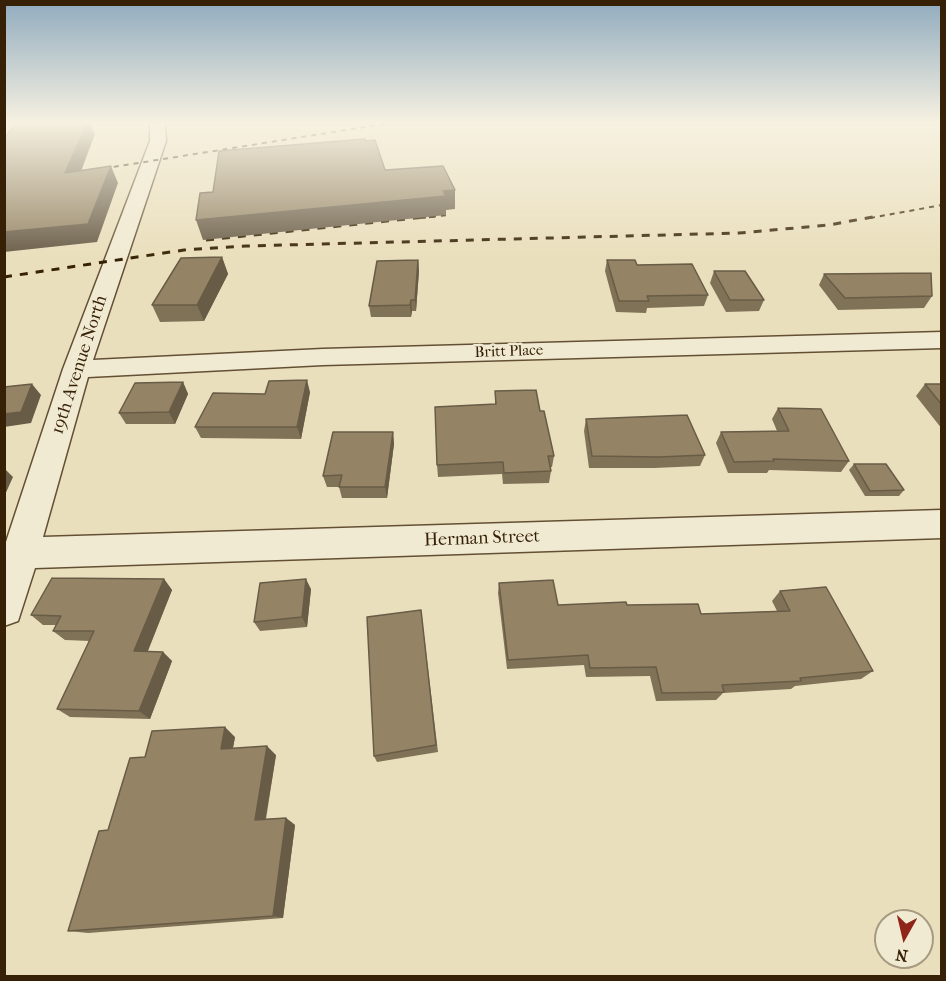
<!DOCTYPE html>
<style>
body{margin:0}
#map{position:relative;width:946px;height:981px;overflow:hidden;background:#eadfbc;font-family:"IM FELL French Canon",serif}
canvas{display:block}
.frame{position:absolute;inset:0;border:6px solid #362106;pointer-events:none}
.north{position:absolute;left:874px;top:909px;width:60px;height:60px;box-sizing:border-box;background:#f1ead3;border:2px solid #a69a81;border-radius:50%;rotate:188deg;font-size:16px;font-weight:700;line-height:24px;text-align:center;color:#362106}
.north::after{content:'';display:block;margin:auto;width:21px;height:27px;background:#8f2418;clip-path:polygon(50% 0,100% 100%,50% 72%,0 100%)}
</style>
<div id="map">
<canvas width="946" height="981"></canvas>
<div class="frame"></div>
<div class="north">N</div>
</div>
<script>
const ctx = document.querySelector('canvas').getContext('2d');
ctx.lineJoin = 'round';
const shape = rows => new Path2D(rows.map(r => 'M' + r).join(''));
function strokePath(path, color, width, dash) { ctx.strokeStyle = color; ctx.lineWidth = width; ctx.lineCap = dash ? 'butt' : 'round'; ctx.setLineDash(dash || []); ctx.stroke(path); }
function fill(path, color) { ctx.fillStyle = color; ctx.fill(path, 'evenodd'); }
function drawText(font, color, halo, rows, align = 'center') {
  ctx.font = font + ' "IM FELL French Canon",serif'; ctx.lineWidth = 5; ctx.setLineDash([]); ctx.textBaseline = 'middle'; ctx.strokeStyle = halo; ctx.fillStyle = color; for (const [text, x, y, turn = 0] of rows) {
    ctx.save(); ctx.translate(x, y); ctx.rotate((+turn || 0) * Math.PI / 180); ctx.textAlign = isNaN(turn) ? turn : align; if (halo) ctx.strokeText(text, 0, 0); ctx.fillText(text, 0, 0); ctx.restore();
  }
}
const street = shape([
 [150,123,165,123,166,141,93,360,323,349,942,332,942,348,323,365,88,377,43,537,942,510,942,538,35,568,18,621,4,626,4,548,63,369,150,141,150,123]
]);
strokePath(street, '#635034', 3);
fill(street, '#f1ead3');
strokePath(shape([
 [94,170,390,123],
 [421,218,448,215],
 [870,218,942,205]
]), '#362106', 2, [5, 5]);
strokePath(shape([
 [206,240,435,216],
 [4,277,184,250,246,246,739,233,829,225,878,216]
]), '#362106', 3, [8, 8]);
fill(shape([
 [222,257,228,274,204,321,160,322,152,305],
 [418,260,419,271,416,311,412,311,411,317,371,317,369,306],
 [607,260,637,265,708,295,704,306,647,308,646,313,616,312,605,271],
 [714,271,764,300,759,311,726,312,710,283],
 [824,274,932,296,924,308,838,310,819,285],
 [183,382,188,394,175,424,126,424,119,413],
 [925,384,942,384,942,429,916,396],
 [495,391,540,411,554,456,552,467,550,467,551,471,549,483,503,484,502,474,438,477,437,465,495,404],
 [310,392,301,439,201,438,195,427,265,394],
 [778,408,849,461,841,472,769,470,767,473,728,473,716,443,721,432,777,431,772,419],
 [586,419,705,455,700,466,654,468,589,468,584,431],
 [393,432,394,444,387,498,342,498,339,487,327,487,323,476],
 [854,464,904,490,899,496,865,496,849,470],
 [164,579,172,590,148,651,163,652,172,661,150,719,70,717,57,709,90,641,65,640,53,631,56,625,43,625,31,615],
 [499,583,558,605,627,605,701,614,777,611,772,601,780,591,873,671,861,679,795,686,791,689,723,693,716,700,656,701,650,676,586,677,584,665,507,669,498,593],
 [311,589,307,627,260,631,254,622],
 [421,610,438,752,377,762,374,756],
 [235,737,233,748,276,755,266,819,286,818,295,825,283,918,88,933,68,931,108,830,145,757]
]), '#7f7257');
fill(shape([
 [87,123,90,123,95,134,74,190,65,173],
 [111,166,118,183,97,242,4,252,4,232],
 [455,190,455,209,446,210,446,215,203,240,196,220],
 [222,257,228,274,204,321,197,305],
 [418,260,419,271,416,311,415,300],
 [411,300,412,311,411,317,410,305],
 [307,380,310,392,301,439,297,427],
 [183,382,188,394,175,424,169,412],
 [32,384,41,395,31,423,4,427,4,414],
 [393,432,394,444,387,498,385,487],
 [4,468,13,477,4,497],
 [164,579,172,590,144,660,134,651],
 [306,579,311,589,307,627,302,617],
 [163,652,172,661,150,719,139,711],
 [225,727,235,737,231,758,221,749],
 [267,746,276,755,264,827,255,820],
 [286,818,295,825,283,918,273,916]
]), '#685c47');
const building = shape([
 [15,123,87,123,65,173,111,166,88,224,4,232,4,139,15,123],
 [365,139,366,141,375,140,385,170,443,166,455,190,443,191,446,196,196,220,200,193,213,192,219,151,365,139],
 [222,257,197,305,152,305,181,258,222,257],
 [418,260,415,300,411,300,410,305,369,306,377,261,418,260],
 [607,260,635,260,637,265,692,264,708,295,647,296,649,301,619,301,607,260],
 [714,271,745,271,764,300,730,300,714,271],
 [931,273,932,296,845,298,824,274,931,273],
 [307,380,297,427,195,427,213,393,265,394,269,381,307,380],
 [183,382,169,412,119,413,135,383,183,382],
 [32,384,21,412,4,414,4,387,32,384],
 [925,384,942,384,942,405,925,384],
 [536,390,540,411,544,411,554,456,548,456,551,471,504,473,503,462,437,465,435,407,496,404,495,391,536,390],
 [778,408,821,409,849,461,773,459,774,461,734,462,721,432,789,431,778,408],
 [687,415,705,455,659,457,592,456,586,419,687,415],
 [333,432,393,432,385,487,339,487,342,475,323,476,333,432],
 [854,464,886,464,904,490,870,491,854,464],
 [52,578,164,579,134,651,163,652,139,711,57,709,94,631,53,631,61,616,31,615,52,578],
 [306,579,302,617,254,622,260,583,306,579],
 [553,580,558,605,626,602,627,605,698,604,701,614,790,611,780,591,826,587,873,671,800,678,801,681,722,685,724,692,662,693,656,667,590,668,588,655,508,660,499,583,553,580],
 [421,610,436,745,374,756,367,617,421,610],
 [225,727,221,749,267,746,255,820,286,818,273,916,68,931,99,831,108,830,130,758,145,757,152,731,225,727]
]);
fill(building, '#948465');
strokePath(building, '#685c47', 1.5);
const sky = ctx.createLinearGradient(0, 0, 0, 260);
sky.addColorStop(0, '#90abbe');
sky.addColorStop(0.47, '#f6f1e1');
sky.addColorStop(1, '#f6f1e100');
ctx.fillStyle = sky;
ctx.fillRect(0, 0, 946, 260);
drawText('15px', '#362106', '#f1ead3', [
 ["Britt Place",509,352,-2]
]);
drawText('18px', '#362106', '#f1ead3', [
 ["19th Avenue North",80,365,-72],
 ["Herman Street",482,539,-2]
]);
</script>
